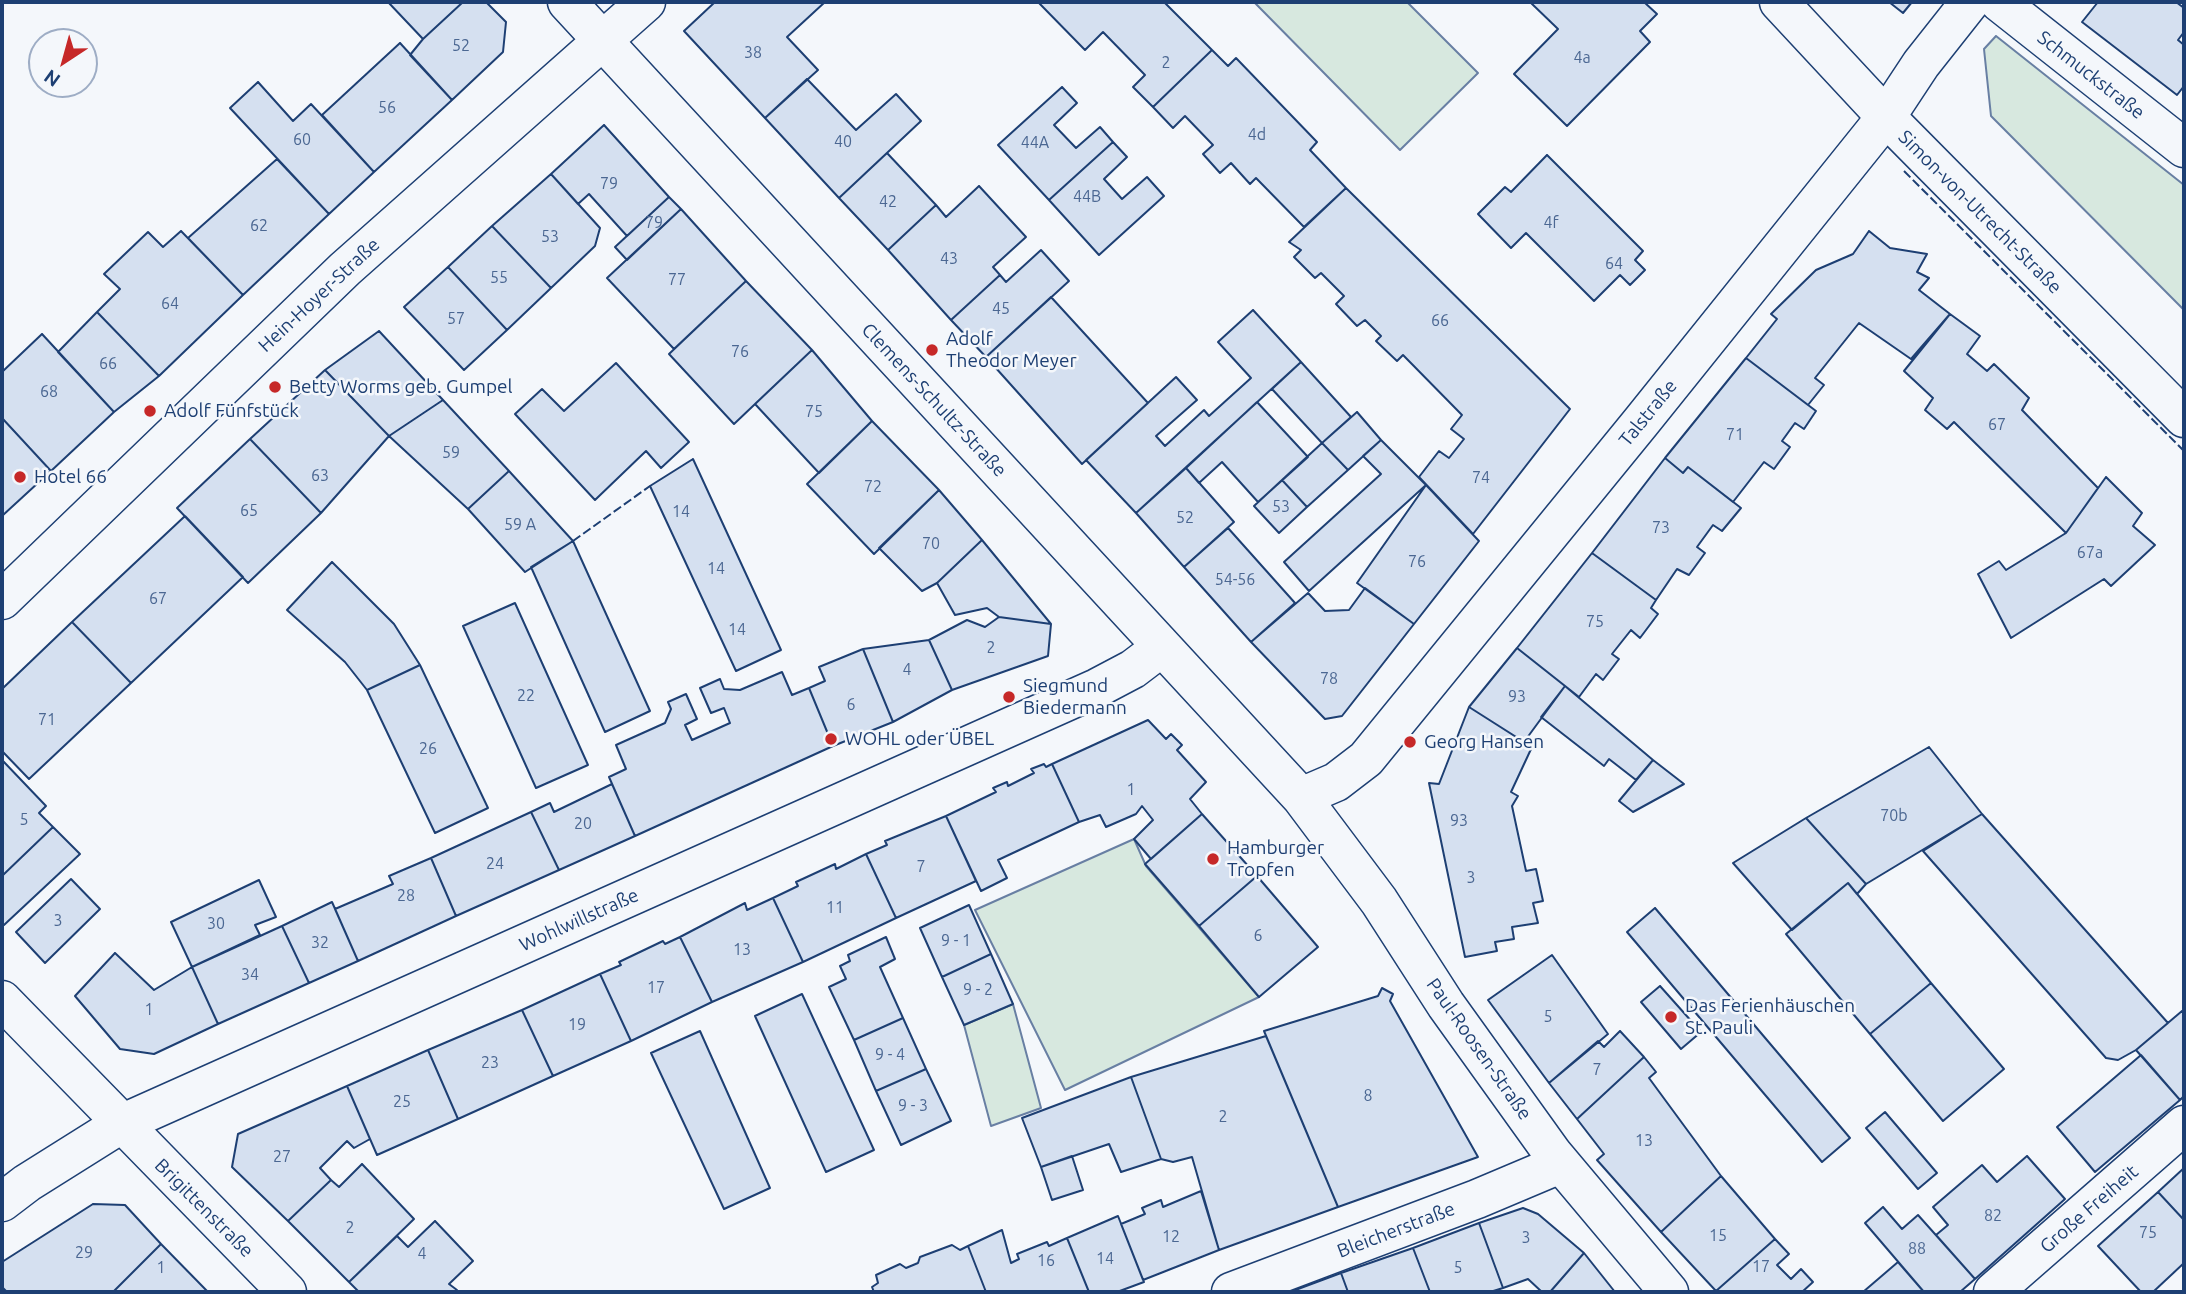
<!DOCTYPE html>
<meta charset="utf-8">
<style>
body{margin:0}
#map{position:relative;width:2186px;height:1294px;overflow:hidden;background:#f4f7fb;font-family:Ubuntu,sans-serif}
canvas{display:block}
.frame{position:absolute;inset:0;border:4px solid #1d3f73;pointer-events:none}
.north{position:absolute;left:28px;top:28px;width:70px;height:70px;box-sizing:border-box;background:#f4f7fb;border:2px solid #9eadc5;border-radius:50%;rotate:216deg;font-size:19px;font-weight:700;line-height:28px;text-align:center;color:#1d3f73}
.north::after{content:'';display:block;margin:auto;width:24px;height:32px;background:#c62828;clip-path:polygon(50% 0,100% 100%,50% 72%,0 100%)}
</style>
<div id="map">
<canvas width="2186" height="1294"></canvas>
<div class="frame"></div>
<div class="north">N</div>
</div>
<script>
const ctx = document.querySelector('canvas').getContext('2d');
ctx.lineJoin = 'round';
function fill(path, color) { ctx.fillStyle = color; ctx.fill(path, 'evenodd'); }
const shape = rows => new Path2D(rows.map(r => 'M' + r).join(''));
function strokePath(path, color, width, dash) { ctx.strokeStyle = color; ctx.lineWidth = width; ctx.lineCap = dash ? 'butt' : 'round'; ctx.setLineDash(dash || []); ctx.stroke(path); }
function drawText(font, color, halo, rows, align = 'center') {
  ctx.font = font + ' Ubuntu,sans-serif'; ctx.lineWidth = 5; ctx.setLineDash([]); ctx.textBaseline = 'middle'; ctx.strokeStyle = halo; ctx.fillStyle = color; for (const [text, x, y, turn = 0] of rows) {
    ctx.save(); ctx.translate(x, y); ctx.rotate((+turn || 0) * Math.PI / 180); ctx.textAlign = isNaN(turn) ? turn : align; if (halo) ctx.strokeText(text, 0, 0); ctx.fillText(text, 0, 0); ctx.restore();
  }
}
const green = shape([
 [1254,2,1407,2,1478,73,1400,150,1254,2],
 [1996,36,2184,185,2184,310,1991,116,1984,49,1996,36],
 [1134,839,1146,866,1259,997,1065,1090,975,910,1134,839],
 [1013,1004,1041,1108,991,1126,964,1025,1013,1004]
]);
fill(green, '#d7e8df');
strokePath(green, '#687fa3', 2);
const building = shape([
 [388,2,463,2,423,39,388,2],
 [463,2,486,2,506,22,503,52,452,100,410,55,423,39,463,2],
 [715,2,825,2,787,37,818,70,765,118,684,31,715,2],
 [1038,2,1164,2,1212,50,1153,107,1133,87,1145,75,1103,32,1085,50,1038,2],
 [1530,2,1644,2,1657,14,1640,31,1650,42,1567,126,1514,74,1558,29,1530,2],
 [1889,2,1912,2,1903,13,1889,2],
 [2098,2,2176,2,2184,8,2184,32,2178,40,2184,45,2184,86,2177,95,2082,22,2098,2],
 [400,43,452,100,374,172,322,115,400,43],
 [1212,50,1228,66,1236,58,1317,142,1310,150,1346,188,1304,227,1256,178,1250,184,1231,163,1220,173,1203,154,1213,145,1185,116,1173,128,1153,107,1212,50],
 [807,79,856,130,896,94,921,121,839,198,765,118,807,79],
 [258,82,293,121,311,104,374,172,329,214,230,108,258,82],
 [1062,87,1077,103,1054,125,1076,148,1100,127,1113,142,1049,200,998,145,1062,87],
 [604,125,669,197,627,236,589,194,578,204,551,174,604,125],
 [1113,142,1127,157,1104,179,1122,199,1147,177,1164,196,1099,255,1049,200,1113,142],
 [887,153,936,205,888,250,839,198,887,153],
 [1547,155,1643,251,1635,260,1645,270,1630,285,1620,275,1594,301,1526,233,1511,248,1478,214,1505,187,1511,192,1547,155],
 [277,159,329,214,243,295,188,238,277,159],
 [551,174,600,228,595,246,551,288,492,226,551,174],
 [979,186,1026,237,993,267,1000,275,951,320,888,250,936,205,946,217,979,186],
 [1346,188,1570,409,1473,534,1419,477,1439,451,1449,458,1464,439,1451,429,1462,415,1403,355,1397,361,1376,341,1381,336,1365,320,1357,326,1336,304,1344,296,1321,273,1315,278,1294,257,1301,250,1289,242,1346,188],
 [669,197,681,209,627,260,615,247,669,197],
 [681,209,746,281,674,349,607,278,681,209],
 [492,226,551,288,507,330,448,267,492,226],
 [181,231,243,295,159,376,97,312,120,289,104,274,148,232,163,247,181,231],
 [1869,231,1890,248,1927,254,1917,272,1929,278,1919,290,1950,314,1911,359,1859,323,1815,378,1824,385,1808,405,1746,358,1777,319,1771,314,1816,270,1853,254,1869,231],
 [1041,250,1069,281,986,357,951,320,1000,275,1006,282,1041,250],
 [448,267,507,330,464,370,404,307,448,267],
 [746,281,812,350,734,424,669,354,746,281],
 [1051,297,1148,403,1082,464,986,357,1051,297],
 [1253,310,1301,362,1136,513,1086,460,1176,377,1197,400,1156,436,1165,446,1204,410,1209,416,1251,378,1218,342,1253,310],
 [97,312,159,376,114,412,58,352,97,312],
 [1950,314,1980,336,1967,354,1987,371,1994,364,2029,398,2022,410,2098,488,2066,533,1954,422,1947,429,1925,410,1933,398,1904,371,1950,314],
 [379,331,443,400,389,436,325,370,379,331],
 [42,334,114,412,51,471,2,418,2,372,42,334],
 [812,350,872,421,819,473,755,404,812,350],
 [1746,358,1816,411,1804,429,1795,423,1782,441,1790,447,1774,469,1764,462,1733,502,1688,467,1683,473,1665,458,1746,358],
 [1301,362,1351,417,1322,443,1272,389,1301,362],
 [616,363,689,442,661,468,646,451,595,500,515,414,542,389,564,411,616,363],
 [325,370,389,436,321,513,250,439,325,370],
 [443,400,509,471,468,509,389,436,443,400],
 [1257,402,1308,457,1258,502,1222,462,1199,483,1186,468,1257,402],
 [1357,412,1381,440,1348,470,1322,443,1357,412],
 [2,418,51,471,2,516,2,418],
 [872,421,939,490,874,554,807,484,872,421],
 [250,439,321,513,248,583,177,508,250,439],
 [1381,440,1426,485,1309,591,1284,562,1381,474,1363,456,1381,440],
 [1322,443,1348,470,1307,507,1282,480,1322,443],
 [1665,458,1683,473,1688,467,1741,508,1722,531,1713,525,1697,547,1705,553,1689,575,1677,569,1656,600,1592,553,1665,458],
 [693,459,781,650,736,671,650,486,693,459],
 [1186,468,1234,522,1184,567,1136,513,1186,468],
 [509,471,573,541,525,572,468,509,509,471],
 [2106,477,2142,513,2133,526,2155,545,2111,586,2104,579,2011,638,1978,574,1999,561,2006,570,2066,533,2106,477],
 [1282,480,1307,507,1279,533,1254,506,1282,480],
 [1426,485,1479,541,1414,624,1357,583,1426,485],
 [939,490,982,540,937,583,922,591,879,548,939,490],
 [185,516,243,577,131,683,72,622,185,516],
 [1228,528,1295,603,1251,642,1184,567,1228,528],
 [982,540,1051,624,999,617,987,608,955,615,937,583,982,540],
 [573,541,650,711,605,732,531,567,573,541],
 [1592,553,1656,600,1651,608,1658,614,1640,638,1631,630,1612,654,1619,659,1603,680,1596,674,1579,697,1517,648,1592,553],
 [332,562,394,624,420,665,367,690,345,662,287,610,332,562],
 [1365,588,1414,624,1342,716,1325,719,1251,642,1308,593,1325,611,1349,610,1365,588],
 [515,603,588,765,536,788,463,626,515,603],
 [999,617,1051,624,1048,656,952,690,929,640,967,620,985,627,999,617],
 [72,622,131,683,29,779,2,751,2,689,72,622],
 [929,640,952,690,893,722,863,649,929,640],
 [1517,648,1565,686,1524,742,1469,707,1517,648],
 [863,649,893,722,833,746,809,688,825,681,819,667,863,649],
 [420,665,488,808,435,833,367,690,420,665],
 [782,672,792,695,809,688,833,746,635,836,609,777,626,769,616,745,665,723,671,709,668,702,686,694,697,719,685,725,692,740,730,723,724,708,711,713,700,688,720,679,724,689,740,690,782,672],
 [1565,686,1653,760,1636,780,1609,759,1604,766,1541,717,1565,686],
 [1469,707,1532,747,1511,792,1518,796,1512,806,1526,871,1536,869,1543,901,1533,903,1538,923,1512,927,1514,939,1495,942,1497,951,1465,957,1429,783,1439,784,1469,707],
 [1148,720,1166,739,1171,734,1182,745,1177,750,1206,782,1190,799,1202,814,1151,859,1134,839,1153,820,1142,806,1136,814,1106,827,1100,815,1079,822,1052,764,1148,720],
 [1929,747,1982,814,1866,884,1806,818,1929,747],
 [1653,760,1684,784,1633,812,1619,801,1653,760],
 [3,761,46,806,39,813,53,827,2,876,3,761],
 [1044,764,1046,767,1052,764,1079,822,998,860,1007,878,981,891,946,816,996,792,993,788,1007,782,1008,786,1034,773,1031,769,1044,764],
 [612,784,635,836,559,870,531,812,550,803,554,812,612,784],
 [531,812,559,870,456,916,431,858,531,812],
 [1202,814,1257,876,1199,926,1145,864,1202,814],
 [1982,814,2168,1023,2136,1050,2118,1060,2106,1058,1923,851,1982,814],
 [946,816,976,881,896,918,866,854,887,845,885,841,946,816],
 [1806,818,1866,884,1857,894,1848,883,1792,930,1733,863,1806,818],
 [53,827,80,854,4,925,2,923,2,876,53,827],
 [866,854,896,918,803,962,773,898,798,886,796,882,835,864,836,869,866,854],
 [431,858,456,916,358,961,335,909,393,884,389,876,431,858],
 [1257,876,1318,947,1259,997,1199,926,1257,876],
 [71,879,100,909,45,963,16,932,71,879],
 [259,880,276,917,255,925,260,935,192,967,171,922,259,880],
 [1848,883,1931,983,1870,1034,1786,934,1848,883],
 [773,898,803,962,712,1002,680,937,745,903,747,910,773,898],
 [332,902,358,961,309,983,282,926,332,902],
 [969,905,991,954,942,977,920,928,969,905],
 [1655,908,1850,1138,1822,1162,1627,932,1655,908],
 [282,926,309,983,218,1024,192,967,282,926],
 [680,937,712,1002,631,1041,600,974,621,965,619,962,663,941,665,944,680,937],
 [886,937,895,959,880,967,903,1018,854,1040,829,987,846,979,840,966,850,961,848,955,886,937],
 [115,953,154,990,192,967,218,1024,154,1054,120,1049,75,996,115,953],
 [991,954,1013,1004,964,1025,942,977,991,954],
 [1552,955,1608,1034,1549,1083,1488,1000,1552,955],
 [600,974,631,1041,553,1076,522,1010,600,974],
 [1931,983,2004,1069,1943,1121,1870,1034,1931,983],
 [1660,986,1701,1032,1681,1049,1641,1002,1660,986],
 [1382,988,1393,994,1390,1001,1478,1157,1338,1207,1264,1031,1378,996,1382,988],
 [802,994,874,1150,826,1172,755,1016,802,994],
 [522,1010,553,1076,458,1119,428,1050,522,1010],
 [2182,1011,2184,1014,2184,1096,2180,1100,2136,1050,2182,1011],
 [903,1018,926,1069,876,1091,854,1040,903,1018],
 [700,1031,770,1188,724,1209,651,1053,700,1031],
 [1620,1031,1644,1057,1577,1119,1549,1083,1598,1041,1604,1047,1620,1031],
 [1266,1036,1338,1207,1219,1250,1192,1157,1173,1162,1161,1159,1131,1077,1266,1036],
 [428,1050,458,1119,377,1155,347,1086,428,1050],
 [2141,1055,2180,1100,2095,1172,2057,1127,2141,1055],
 [1644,1057,1656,1072,1649,1078,1721,1176,1661,1232,1597,1160,1604,1154,1577,1119,1644,1057],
 [926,1069,951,1121,901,1145,876,1091,926,1069],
 [1131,1077,1161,1159,1121,1172,1109,1144,1041,1167,1022,1118,1131,1077],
 [347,1086,370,1139,354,1148,347,1141,320,1168,331,1180,288,1221,232,1167,238,1134,347,1086],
 [1885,1112,1937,1173,1918,1189,1866,1128,1885,1112],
 [1072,1156,1083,1190,1052,1200,1041,1167,1072,1156],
 [2027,1156,2065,1199,1975,1279,1936,1235,1948,1225,1933,1207,1982,1165,1997,1182,2027,1156],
 [362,1164,414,1219,349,1282,288,1221,331,1180,339,1187,362,1164],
 [2184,1168,2184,1220,2158,1192,2184,1168],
 [1721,1176,1775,1239,1716,1291,1661,1232,1721,1176],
 [1201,1191,1219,1250,1143,1280,1121,1224,1145,1214,1142,1208,1161,1200,1163,1207,1201,1191],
 [2158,1192,2184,1220,2184,1263,2153,1292,2141,1292,2098,1246,2158,1192],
 [93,1204,125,1205,161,1244,113,1292,7,1292,2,1287,2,1262,93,1204],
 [1883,1207,1902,1229,1918,1215,1975,1279,1960,1292,1924,1292,1865,1223,1883,1207],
 [1523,1208,1538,1214,1584,1253,1550,1292,1542,1292,1528,1279,1503,1288,1479,1223,1523,1208],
 [1118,1216,1144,1282,1117,1292,1089,1292,1067,1238,1118,1216],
 [435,1221,473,1261,449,1284,457,1290,454,1292,359,1292,349,1282,397,1236,408,1247,435,1221],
 [1479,1223,1503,1288,1490,1292,1430,1292,1413,1248,1479,1223],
 [1002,1230,1011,1263,1019,1259,1017,1254,1047,1242,1049,1246,1067,1238,1089,1292,986,1292,968,1246,1002,1230],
 [1775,1239,1789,1254,1777,1265,1791,1279,1801,1269,1813,1282,1802,1292,1716,1291,1775,1239],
 [161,1244,208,1292,113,1292,161,1244],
 [952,1245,960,1250,968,1246,986,1292,874,1292,872,1287,878,1283,876,1275,900,1264,906,1268,918,1263,920,1257,952,1245],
 [1413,1248,1430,1292,1348,1292,1341,1273,1413,1248],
 [1584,1253,1615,1292,1550,1292,1584,1253],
 [1898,1262,1924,1292,1863,1292,1898,1262],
 [1341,1273,1348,1292,1290,1292,1341,1273]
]);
fill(building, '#d5e0f0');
strokePath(building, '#1d3f73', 2);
const street = shape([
 [567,2,1301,797,1379,901,1446,1005,1553,1154,1669,1292],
 [1999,2,2184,148],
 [2,600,345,269,646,2],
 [1301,797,1336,782,1366,759,1641,422,1886,117,1921,64,1970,2],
 [2,1000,287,1292],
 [2,1202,27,1183,121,1124,1097,688,1133,669,1162,647],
 [1231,1292,1477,1199,1560,1164],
 [1993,1292,2184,1125]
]);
const secondary = shape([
 [1779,2,1886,117,2184,418]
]);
strokePath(street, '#1d3f73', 41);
strokePath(secondary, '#1d3f73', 41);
strokePath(street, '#f4f7fb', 38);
strokePath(secondary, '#f4f7fb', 38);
strokePath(shape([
 [1904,171,2184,451],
 [573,541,650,486]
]), '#1d3f73', 2, [9, 3.5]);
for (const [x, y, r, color] of [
 [932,350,7,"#c62828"],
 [275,387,7,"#c62828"],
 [150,411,7,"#c62828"],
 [20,477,7,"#c62828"],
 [1009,697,7,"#c62828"],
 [831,739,7,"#c62828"],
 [1410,742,7,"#c62828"],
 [1213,859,7,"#c62828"],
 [1671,1017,7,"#c62828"]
]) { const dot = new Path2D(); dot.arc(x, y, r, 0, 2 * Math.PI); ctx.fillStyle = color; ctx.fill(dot); strokePath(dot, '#f4f7fb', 2.5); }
drawText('16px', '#4b6792', null, [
 ["52",461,46],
 ["38",753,53],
 ["4a",1582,58],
 ["2",1166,63],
 ["56",387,108],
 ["4d",1257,135],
 ["60",302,140],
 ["40",843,142],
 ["44A",1035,143],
 ["79",609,184],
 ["44B",1087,197],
 ["42",888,202],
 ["79",654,223],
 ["4f",1551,223],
 ["62",259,226],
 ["53",550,237],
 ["43",949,259],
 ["64",1614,264],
 ["55",499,278],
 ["77",677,280],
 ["64",170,304],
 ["45",1001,309],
 ["57",456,319],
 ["66",1440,321],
 ["76",740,352],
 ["66",108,364],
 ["68",49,392],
 ["75",814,412],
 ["67",1997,425],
 ["71",1735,435],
 ["59",451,453],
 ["63",320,476],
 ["74",1481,478],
 ["72",873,487],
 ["53",1281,507],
 ["65",249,511],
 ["14",681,512],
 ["52",1185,518],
 ["59 A",520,525],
 ["73",1661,528],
 ["70",931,544],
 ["67a",2090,553],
 ["76",1417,562],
 ["14",716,569],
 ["54-56",1235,580],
 ["67",158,599],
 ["75",1595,622],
 ["14",737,630],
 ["2",991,648],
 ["4",907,670],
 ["78",1329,679],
 ["22",526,696],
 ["93",1517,697],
 ["6",851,705],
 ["71",47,720],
 ["26",428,749],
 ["1",1131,790],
 ["70b",1894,816],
 ["5",24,820],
 ["93",1459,821],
 ["20",583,824],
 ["24",495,864],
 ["7",921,867],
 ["3",1471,878],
 ["28",406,896],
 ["11",835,908],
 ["3",58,921],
 ["30",216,924],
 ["6",1258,936],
 ["9 - 1",956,941],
 ["32",320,943],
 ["13",742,950],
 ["34",250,975],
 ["17",656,988],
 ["9 - 2",978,990],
 ["1",149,1010],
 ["5",1548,1017],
 ["19",577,1025],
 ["9 - 4",890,1055],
 ["23",490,1063],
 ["7",1597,1070],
 ["8",1368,1096],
 ["25",402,1102],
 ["9 - 3",913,1106],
 ["2",1223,1117],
 ["13",1644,1141],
 ["27",282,1157],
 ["82",1993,1216],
 ["2",350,1228],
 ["75",2148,1233],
 ["15",1718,1236],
 ["12",1171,1237],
 ["3",1526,1238],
 ["88",1917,1249],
 ["29",84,1253],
 ["4",422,1254],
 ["14",1105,1259],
 ["16",1046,1261],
 ["17",1761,1267],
 ["1",161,1268],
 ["5",1458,1268]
]);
drawText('19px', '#1d3f73', '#f4f7fb', [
 ["Schmuckstraße",2091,75,38],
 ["Simon-von-Utrecht-Straße",1980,212,45],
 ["Hein-Hoyer-Straße",319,295,-43],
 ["Clemens-Schultz-Straße",934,400,47],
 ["Talstraße",1648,413,-51],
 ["Wohlwillstraße",579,920,-24],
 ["Paul-Roosen-Straße",1479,1049,55],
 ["Brigittenstraße",204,1208,45],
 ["Große Freiheit",2089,1209,-41],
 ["Bleicherstraße",1396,1230,-21]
]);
drawText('19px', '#1d3f73', '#f4f7fb', [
 ["Adolf",946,339],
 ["Theodor Meyer",946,361],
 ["Betty Worms geb. Gumpel",289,387],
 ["Adolf Fünfstück",164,411],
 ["Hotel 66",34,477],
 ["Siegmund",1023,686],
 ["Biedermann",1023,708],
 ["WOHL oder ÜBEL",845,739],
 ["Georg Hansen",1424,742],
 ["Hamburger",1227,848],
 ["Tropfen",1227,870],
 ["Das Ferienhäuschen",1685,1006],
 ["St. Pauli",1685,1028]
], 'left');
</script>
